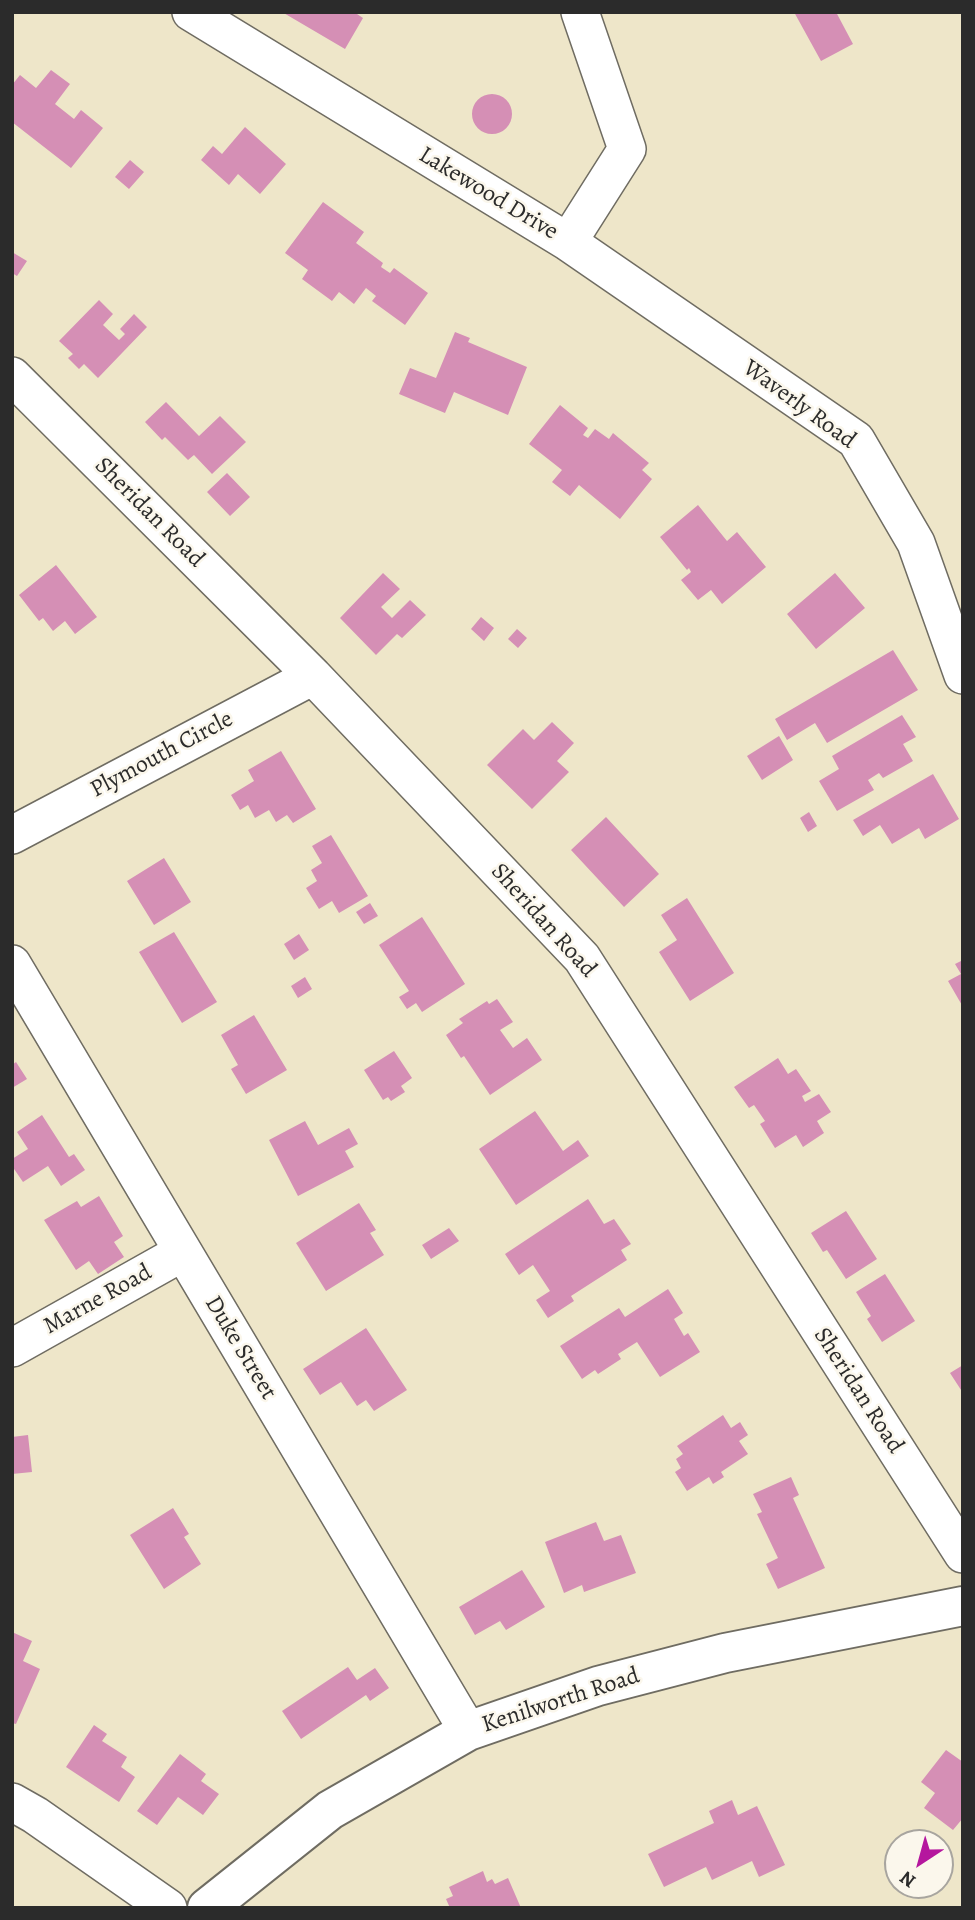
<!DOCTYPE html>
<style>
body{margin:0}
#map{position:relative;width:975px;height:1920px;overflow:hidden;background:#eee6c9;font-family:Alegreya,serif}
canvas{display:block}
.frame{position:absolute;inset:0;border:14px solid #2b2b2b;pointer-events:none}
.north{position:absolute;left:884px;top:1829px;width:70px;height:70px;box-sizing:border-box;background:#fbf7ec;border:2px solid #a8a59f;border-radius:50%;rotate:216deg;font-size:19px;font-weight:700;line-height:28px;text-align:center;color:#2b2b2b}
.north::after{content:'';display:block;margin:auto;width:24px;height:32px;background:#b5179e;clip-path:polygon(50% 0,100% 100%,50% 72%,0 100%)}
</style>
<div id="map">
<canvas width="975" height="1920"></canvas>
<div class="frame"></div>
<div class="north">N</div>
</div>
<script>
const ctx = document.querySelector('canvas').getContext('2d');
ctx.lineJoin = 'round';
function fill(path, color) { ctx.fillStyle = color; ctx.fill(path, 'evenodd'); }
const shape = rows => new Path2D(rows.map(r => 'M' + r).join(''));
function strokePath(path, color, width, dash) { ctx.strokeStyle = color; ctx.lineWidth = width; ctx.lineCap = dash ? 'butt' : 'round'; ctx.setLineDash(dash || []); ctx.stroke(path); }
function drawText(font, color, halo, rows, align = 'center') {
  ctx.font = font + ' Alegreya,serif'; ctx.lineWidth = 5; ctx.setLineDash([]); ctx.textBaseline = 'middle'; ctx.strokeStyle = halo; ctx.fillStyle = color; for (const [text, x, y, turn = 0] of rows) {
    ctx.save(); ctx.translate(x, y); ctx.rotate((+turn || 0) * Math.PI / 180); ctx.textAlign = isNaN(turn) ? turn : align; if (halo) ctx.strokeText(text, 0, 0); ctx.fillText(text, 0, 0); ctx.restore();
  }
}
fill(shape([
 [282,12,354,12,363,18,345,49],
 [794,12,836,12,853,44,821,61],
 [51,70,70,84,55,104,74,119,81,110,103,128,71,168,12,122,12,85,20,75,36,88],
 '472 114a20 20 0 1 1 40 0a20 20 0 1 1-40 0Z',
 [245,127,286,164,260,194,238,174,229,185,201,160,213,146,222,154],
 [130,160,144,172,129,189,115,177],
 [323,202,364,232,356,243,383,263,381,267,390,273,394,268,428,293,405,325,372,301,376,296,366,288,354,304,339,292,332,301,302,279,308,270,285,253],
 [12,252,27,261,17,276,12,273],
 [99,300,113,314,103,325,119,340,125,334,120,329,134,314,147,327,98,378,84,364,79,369,68,358,73,354,59,341],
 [455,332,470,338,468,342,527,367,508,415,454,392,445,413,399,394,410,368,436,378],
 [166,402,199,436,220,416,246,442,212,474,194,455,188,460,165,437,162,440,145,422],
 [560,405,588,428,583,435,588,438,595,429,609,439,613,433,649,463,642,470,652,479,620,519,579,485,570,496,552,482,562,470,529,444],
 [227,473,250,497,230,516,207,492],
 [698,505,727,541,737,532,766,567,722,604,711,590,698,600,681,580,691,572,689,568,687,570,660,537],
 [56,565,97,617,75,634,65,621,53,631,43,618,39,621,19,595],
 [383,573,400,589,381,607,392,618,410,600,426,615,402,638,397,634,376,655,340,618],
 [835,573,865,608,816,649,787,614],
 [481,617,494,628,484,641,471,629],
 [517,629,527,638,518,648,508,639],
 [893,650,918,690,827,743,815,723,787,740,775,719],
 [902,715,916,737,903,744,913,761,883,778,879,773,868,780,874,790,837,811,819,781,839,769,832,756],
 [552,722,574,743,557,761,569,772,532,809,487,765,523,729,534,740],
 [779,736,793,760,762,780,747,756],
 [281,751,316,809,293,823,287,815,276,822,269,810,255,818,248,805,240,810,231,795,254,781,248,770],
 [933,774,959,819,925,839,919,828,892,844,880,825,863,836,853,820],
 [809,812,817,826,808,832,800,818],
 [606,817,659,874,624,907,571,850],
 [331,835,368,896,339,913,332,901,319,909,306,888,317,881,311,870,322,863,312,846],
 [164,858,191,902,154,925,127,881],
 [687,898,734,973,690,1001,659,952,677,940,661,915],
 [370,903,378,916,364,924,356,912],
 [422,917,465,984,422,1012,416,1003,407,1009,399,997,409,991,379,945],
 [174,932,217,1002,182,1023,139,952],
 [299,934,309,950,294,960,284,944],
 [963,960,963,1007,948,981,961,974,955,964],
 [305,977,312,989,298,998,291,986],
 [497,999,513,1022,500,1030,513,1048,527,1038,542,1060,490,1095,464,1056,461,1058,446,1035,463,1023,459,1019,487,1001,489,1004],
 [254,1015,287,1070,246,1094,231,1069,238,1065,221,1035],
 [394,1051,412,1078,401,1086,405,1092,391,1101,388,1097,383,1100,364,1070],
 [778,1058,788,1074,796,1069,811,1091,802,1096,805,1102,819,1094,831,1112,817,1121,824,1133,803,1147,796,1135,775,1148,760,1124,765,1121,754,1105,749,1108,734,1087],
 [16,1062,27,1079,12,1088,12,1065],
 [535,1111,563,1151,578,1140,589,1156,516,1205,479,1149],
 [42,1115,69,1157,74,1154,85,1170,61,1186,48,1166,23,1182,12,1166,12,1159,28,1149,17,1132],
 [305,1121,318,1145,349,1128,358,1144,345,1151,354,1167,298,1196,269,1140],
 [99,1196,123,1236,114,1242,124,1257,98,1274,89,1261,76,1270,44,1220,77,1201,81,1207],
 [588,1199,604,1224,614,1219,631,1244,621,1250,627,1260,571,1296,574,1301,548,1318,536,1300,550,1291,533,1265,519,1275,505,1254],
 [359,1203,376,1230,370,1233,384,1255,326,1291,296,1243],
 [846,1211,877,1259,846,1279,827,1250,823,1252,811,1233],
 [449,1228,459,1241,431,1259,422,1245],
 [885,1274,915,1321,882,1342,867,1319,871,1316,856,1292],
 [668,1289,683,1313,674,1319,684,1336,688,1333,700,1352,660,1377,637,1342,618,1354,621,1359,598,1374,595,1370,582,1379,560,1346,619,1308,625,1317],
 [366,1328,407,1390,374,1411,366,1400,357,1406,341,1382,320,1395,303,1369],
 [963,1365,963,1393,950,1373],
 [723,1415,731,1428,740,1422,748,1435,739,1441,748,1454,721,1472,724,1477,713,1484,709,1477,687,1491,675,1472,681,1468,676,1459,683,1454,677,1446],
 [28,1435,32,1472,12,1474,12,1437],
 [791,1477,799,1495,793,1498,825,1568,778,1589,766,1564,778,1558,757,1514,762,1512,753,1494],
 [173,1508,189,1534,184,1537,201,1564,164,1589,130,1535],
 [596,1522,604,1541,621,1535,636,1573,584,1592,582,1585,564,1593,545,1542],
 [522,1570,545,1607,506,1630,500,1621,475,1635,459,1607],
 [12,1632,32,1641,23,1661,40,1669,16,1724,12,1723],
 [348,1667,357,1680,375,1668,389,1688,370,1701,366,1695,301,1739,282,1711],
 [94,1725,107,1734,102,1741,127,1757,121,1767,135,1777,119,1802,66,1767],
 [946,1750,963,1762,963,1818,953,1830,924,1808,935,1793,921,1782],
 [180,1754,206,1774,201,1781,219,1794,203,1815,178,1797,157,1825,137,1811],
 [732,1800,738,1815,757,1806,785,1865,759,1877,752,1861,712,1880,706,1867,664,1887,648,1854,714,1823,709,1811],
 [483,1871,487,1882,492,1879,495,1884,508,1878,521,1908,450,1908,446,1899,453,1896,449,1887]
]), '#d58fb5');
const street = shape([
 [191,12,568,242,856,440,916,543,963,675],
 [568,242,627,149,580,12],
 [12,376,313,676,582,958,963,1554],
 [12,835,313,676],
 [12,964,468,1731],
 [12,1348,183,1252],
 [12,1802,35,1815,168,1908]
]);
const secondary = shape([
 [207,1908,330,1810,468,1731,598,1686,725,1653,963,1606]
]);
strokePath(street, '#6f6c62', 40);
strokePath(secondary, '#6f6c62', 42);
strokePath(street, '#fff', 37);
strokePath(secondary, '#fff', 38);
drawText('24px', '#2b2b2b', '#fbf7ec', [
 ["Lakewood Drive",488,194,31],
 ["Waverly Road",799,405,36],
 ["Sheridan Road",149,513,45],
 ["Plymouth Circle",162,755,-28],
 ["Sheridan Road",543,921,48],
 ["Marne Road",98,1300,-29],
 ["Duke Street",240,1348,59],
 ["Sheridan Road",858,1391,57],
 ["Kenilworth Road",561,1701,-18]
]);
</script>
